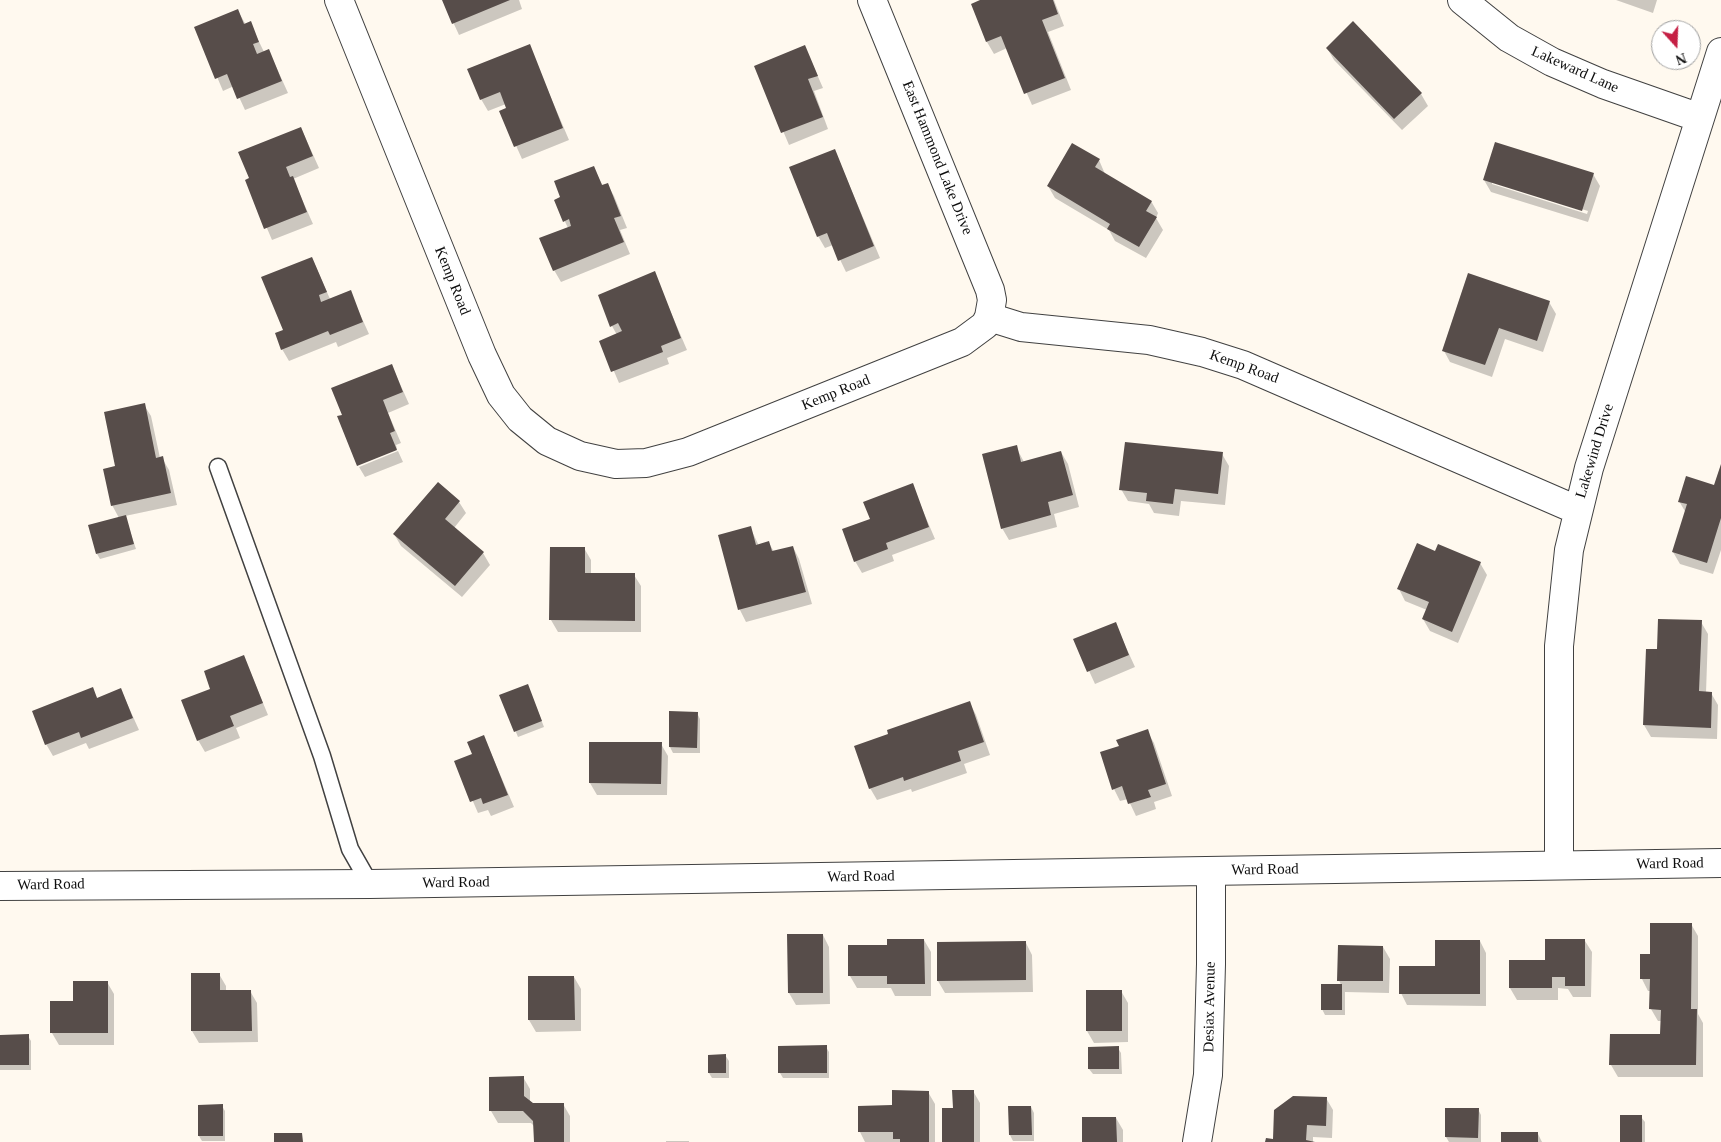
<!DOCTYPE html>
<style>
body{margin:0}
#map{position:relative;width:1721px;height:1142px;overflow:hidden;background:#fff9ef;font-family:"Times New Roman",serif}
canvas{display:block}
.north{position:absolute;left:1651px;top:20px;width:50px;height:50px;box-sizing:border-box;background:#fff;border:1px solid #9f9f9f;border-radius:50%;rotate:160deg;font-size:14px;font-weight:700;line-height:20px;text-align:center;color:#0e0e0e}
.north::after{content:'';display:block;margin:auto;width:18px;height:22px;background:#c51f44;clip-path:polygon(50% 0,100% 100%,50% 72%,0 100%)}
</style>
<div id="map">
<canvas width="1721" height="1142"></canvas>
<div class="north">N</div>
</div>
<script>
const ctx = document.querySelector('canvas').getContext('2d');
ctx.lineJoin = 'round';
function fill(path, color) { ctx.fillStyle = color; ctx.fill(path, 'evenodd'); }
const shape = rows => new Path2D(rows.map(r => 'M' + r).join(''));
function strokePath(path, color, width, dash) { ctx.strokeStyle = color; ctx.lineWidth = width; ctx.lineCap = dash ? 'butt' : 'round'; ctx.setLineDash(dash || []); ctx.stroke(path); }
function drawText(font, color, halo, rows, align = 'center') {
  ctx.font = font + ' "Times New Roman",serif'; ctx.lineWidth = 5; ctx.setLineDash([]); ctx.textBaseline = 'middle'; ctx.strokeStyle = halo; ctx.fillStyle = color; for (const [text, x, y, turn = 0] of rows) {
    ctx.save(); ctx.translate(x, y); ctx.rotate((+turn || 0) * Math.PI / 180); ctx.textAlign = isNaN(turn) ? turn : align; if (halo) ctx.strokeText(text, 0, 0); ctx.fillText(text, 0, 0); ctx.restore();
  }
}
fill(shape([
 [443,0,519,0,522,9,459,35],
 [983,0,1054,0,1064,26,1048,32,1071,90,1032,105,1007,48,994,54,987,42,972,4],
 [1616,0,1657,0,1653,13],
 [238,11,246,25,250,23,264,52,269,51,288,93,245,110,234,86,223,91,196,27],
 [529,46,569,140,522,159,501,112,508,109,506,104,488,111,481,99],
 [805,47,823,88,814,91,828,129,789,145,756,67],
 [1327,48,1421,94,1428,106,1402,130,1334,60],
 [301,128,319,168,293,179,313,224,272,240,247,181],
 [835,151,880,258,846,272,833,245,825,248,818,236],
 [1099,160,1105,174,1151,201,1158,213,1156,218,1163,230,1146,258,1115,241,1109,230,1055,198,1048,186],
 [593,167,603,186,607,184,614,196,627,228,620,230,630,254,561,282,554,270,568,228,555,200,562,198],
 [1593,174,1600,186,1588,222,1491,192,1484,180],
 [1492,181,1588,211,1587,214,1492,184],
 [312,258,330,299,350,292,369,334,338,347,336,342,289,361,282,349,284,330],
 [654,273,687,350,667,358,669,364,619,383,601,341,617,335,612,326],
 [1549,302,1556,314,1543,352,1505,339,1492,377,1450,362,1444,351],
 [392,366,409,404,388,413,401,443,396,445,397,449,358,464,344,415],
 [144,405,151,416,160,458,162,458,169,470,177,505,125,516,136,549,100,559,97,554,119,518,112,505,117,467],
 [1016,447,1024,462,1061,452,1068,464,1079,507,1054,514,1057,527,1009,540,1002,528],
 [398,451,403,462,365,477,359,467],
 [1222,454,1229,466,1225,505,1181,501,1179,516,1154,513,1149,504,1128,501,1121,489],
 [1721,466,1721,550,1713,574,1680,564,1673,552,1686,513,1679,501,1715,487],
 [912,485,935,539,892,555,894,561,862,573,855,561,871,519],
 [459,502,466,513,454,528,483,553,490,565,462,597,401,546,394,534],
 [750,527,759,546,769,543,774,552,793,547,799,559,812,604,746,622,740,610,720,536],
 [584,548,591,560,591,574,634,575,641,586,641,632,558,632,551,620],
 [1436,553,1480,563,1487,575,1458,643,1430,631,1423,619,1427,610,1405,601,1399,589],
 [1701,622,1708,634,1706,693,1711,693,1718,705,1717,739,1651,737,1644,725,1658,650],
 [1115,623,1135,667,1095,684,1075,640],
 [244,657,268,715,236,728,240,738,205,752,198,740,212,690],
 [92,689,98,699,121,690,139,730,89,749,86,743,53,756,46,744],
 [530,691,544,727,518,737,501,696],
 [970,703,976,715,990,755,964,764,967,773,912,792,911,789,877,800,870,788],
 [697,713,700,719,700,753,673,753,670,747],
 [1147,731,1154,743,1172,796,1154,802,1156,809,1136,816,1128,799,1120,801,1114,789,1120,747],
 [484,737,514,807,491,816,488,810,478,813,456,762,474,755],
 [661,744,668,756,667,795,597,795,590,783],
 [1691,924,1698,936,1698,1014,1703,1023,1703,1077,1618,1077,1611,1065,1662,1035,1662,1021,1658,1021,1651,1009,1651,991,1648,991,1642,979,1651,955],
 [789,935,823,935,829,947,830,1004,796,1005,789,993],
 [924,940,931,952,931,996,895,996,891,988,857,988,850,976,850,946,889,946],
 [1480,941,1486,953,1486,1006,1407,1005,1401,993,1436,967],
 [1585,941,1592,952,1591,997,1573,997,1568,989,1558,988,1558,1000,1517,1000,1510,988,1546,961],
 [1026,943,1032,955,1033,992,945,993,938,981],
 [1383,947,1390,959,1389,993,1345,992,1345,1015,1325,1015,1322,1009,1341,985,1339,980],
 [219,974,226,986,226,992,250,991,257,1003,258,1042,199,1043,192,1031],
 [574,977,581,989,581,1031,536,1032,529,1020],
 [107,982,114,994,114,1045,59,1045,52,1033,74,1002],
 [1087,991,1121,991,1128,1003,1128,1042,1094,1043,1087,1031],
 [0,1036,28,1036,31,1041,31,1070,0,1070],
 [826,1047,829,1052,829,1078,783,1078,780,1073],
 [1118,1048,1121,1053,1122,1074,1093,1074,1089,1069],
 [725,1055,729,1061,729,1078,712,1078,709,1073],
 [523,1077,530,1089,530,1102,533,1104,563,1104,570,1116,570,1142,535,1142,535,1127,531,1123,498,1123,491,1111,490,1078],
 [973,1091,980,1103,980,1142,943,1142,954,1110],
 [928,1092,935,1104,935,1142,865,1142,860,1132,893,1107],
 [1326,1098,1333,1110,1332,1138,1313,1137,1313,1142,1318,1142,1267,1142,1274,1140],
 [222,1106,225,1111,225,1141,202,1141,199,1136],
 [1031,1107,1034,1113,1034,1141,1013,1141,1010,1135],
 [1446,1109,1478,1109,1481,1115,1481,1142,1449,1142,1446,1137],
 [1641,1117,1645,1122,1645,1142,1622,1142],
 [1116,1118,1123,1130,1123,1142,1083,1142],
 [1538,1134,1542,1142,1502,1142],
 [666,1141,689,1141,689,1142,666,1142]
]), '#0003');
fill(shape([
 [442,0,510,0,452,24],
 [980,0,1053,0,1058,14,1042,20,1065,78,1024,94,1001,36,986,42,971,4],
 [238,9,244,24,251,21,259,42,253,44,257,54,269,49,282,81,237,99,227,74,215,79,194,27],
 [1353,21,1422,93,1394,119,1326,48],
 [530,44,563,128,514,147,499,111,506,108,500,92,480,100,467,69],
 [805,45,818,76,808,79,823,117,781,133,754,66],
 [301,127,313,156,286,167,290,177,293,176,307,212,264,229,245,180,249,178,238,152],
 [1495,142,1594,173,1582,211,1483,180],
 [1072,143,1100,159,1095,167,1152,201,1146,211,1157,217,1139,247,1107,229,1110,224,1047,186],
 [835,149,874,246,838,261,827,233,817,237,789,167],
 [594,166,602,185,608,183,621,216,614,218,624,242,553,271,539,238,571,226,569,219,563,222,554,200,560,197,554,181],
 [312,257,327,292,319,295,321,302,351,290,363,322,330,335,328,331,281,350,275,333,283,330,261,277],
 [655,271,681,338,661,346,663,352,611,372,599,341,622,331,618,323,610,327,598,295],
 [1468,273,1550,301,1537,341,1499,328,1485,365,1442,351],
 [392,364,403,392,383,400,395,431,390,433,397,450,357,466,337,416,342,415,331,388],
 [145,403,156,458,163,456,171,493,111,506,103,469,115,466,104,412],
 [1125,442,1223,452,1218,494,1175,489,1173,504,1146,501,1147,493,1119,490],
 [1017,445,1021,462,1061,451,1073,495,1048,502,1051,515,1001,529,982,454],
 [1721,464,1721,518,1707,563,1672,552,1687,504,1678,502,1686,476,1714,485],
 [438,482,460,501,445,519,484,552,455,586,393,534],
 [913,483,929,527,886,543,888,549,854,562,842,529,870,519,863,502],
 [126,515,134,544,96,554,88,525],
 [751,526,756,545,769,541,772,551,793,546,806,592,738,610,718,535],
 [1417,543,1435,551,1438,544,1481,562,1452,632,1422,619,1429,602,1397,589],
 [550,547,585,547,585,573,635,573,635,621,549,620],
 [1658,619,1702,620,1699,691,1712,692,1711,728,1643,725,1646,649,1657,649],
 [1116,622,1129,655,1087,672,1073,639],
 [244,655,263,703,230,716,234,726,197,741,181,700,210,689,204,671],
 [528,684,542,721,514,732,499,695],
 [93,687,97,698,121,688,133,718,81,738,79,732,45,745,32,711],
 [970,701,984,742,958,751,961,761,904,781,903,777,869,789,854,746,888,734,887,730],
 [669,711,698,712,697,748,669,747],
 [1148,729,1166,784,1148,790,1151,797,1128,804,1122,786,1112,790,1100,752,1119,746,1116,740],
 [484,735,508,795,483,804,481,798,470,802,454,761,472,754,467,742],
 [589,742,662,742,661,784,589,783],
 [1650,923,1692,923,1691,1009,1697,1009,1696,1065,1609,1065,1610,1034,1660,1034,1661,1010,1649,1009,1650,979,1640,979,1640,954,1650,954],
 [787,934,823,934,823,993,788,993],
 [887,939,924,939,925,984,887,984,887,976,848,976,848,945,887,945],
 [1545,939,1585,939,1585,986,1565,986,1565,977,1552,977,1552,988,1509,988,1509,960,1545,960],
 [1435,940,1480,940,1480,994,1399,994,1399,966,1435,966],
 [1026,941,1026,980,937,981,937,942],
 [1338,945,1383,946,1383,981,1337,981],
 [191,973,220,973,220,990,251,990,252,1031,191,1031],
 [528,976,574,976,575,1020,528,1020],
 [73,981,108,981,108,1033,50,1033,50,1001,73,1001],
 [1321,984,1342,984,1342,1010,1321,1010],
 [1086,990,1122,990,1122,1031,1086,1031],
 [29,1034,29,1065,0,1065,0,1035],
 [827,1045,827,1073,778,1073,778,1046],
 [1119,1046,1119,1069,1088,1069,1088,1047],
 [726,1054,726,1073,708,1073,708,1055],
 [524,1076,524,1096,533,1103,564,1103,564,1142,534,1142,533,1121,523,1111,489,1111,489,1077],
 [892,1090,929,1091,929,1142,900,1142,900,1139,893,1139,893,1132,858,1132,858,1106,892,1105],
 [952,1090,974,1090,974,1142,942,1142,942,1108,953,1108],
 [1293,1096,1327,1097,1326,1126,1307,1125,1306,1140,1315,1142,1265,1142,1266,1138,1273,1139,1274,1110],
 [223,1104,223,1136,198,1136,198,1105],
 [1008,1106,1031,1106,1032,1135,1009,1135],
 [1445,1108,1479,1108,1478,1138,1445,1137],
 [1620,1115,1642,1115,1642,1142,1620,1142],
 [1082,1117,1116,1117,1117,1142,1082,1142],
 [1501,1132,1538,1132,1538,1142,1501,1142],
 [274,1133,302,1133,303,1142,274,1142]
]), '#574d4a');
const lane = shape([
 [218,467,322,756,350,849,370,884]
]);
const street = shape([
 [339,0,482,355,501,395,520,419,547,441,580,456,616,464,646,463,688,452,962,342,985,325,989,317,1021,327,1149,340,1202,352,1243,365,1577,510],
 [872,0,990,290,992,300,989,317],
 [1462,0,1509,38,1552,62,1603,84,1700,118],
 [1559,865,1559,646,1569,550,1589,468,1721,52],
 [0,886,370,884,1721,863],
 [1197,1142,1208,1075,1211,964,1211,871]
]);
strokePath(lane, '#414141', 19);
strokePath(street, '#414141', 30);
strokePath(lane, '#fff', 16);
strokePath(street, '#fff', 28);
drawText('15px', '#0e0e0e', '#fff', [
 ["Lakeward Lane",1575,70,24],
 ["East Hammond Lake Drive",937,158,68],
 ["Kemp Road",452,281,68],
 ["Kemp Road",1244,367,20],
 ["Kemp Road",836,393,-22],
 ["Lakewind Drive",1595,451,-73],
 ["Ward Road",1670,864,-1],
 ["Ward Road",1265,870,-1],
 ["Ward Road",861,877,-1],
 ["Ward Road",456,883,-1],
 ["Ward Road",51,885,-1],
 ["Desiax Avenue",1210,1007,-89]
]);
</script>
